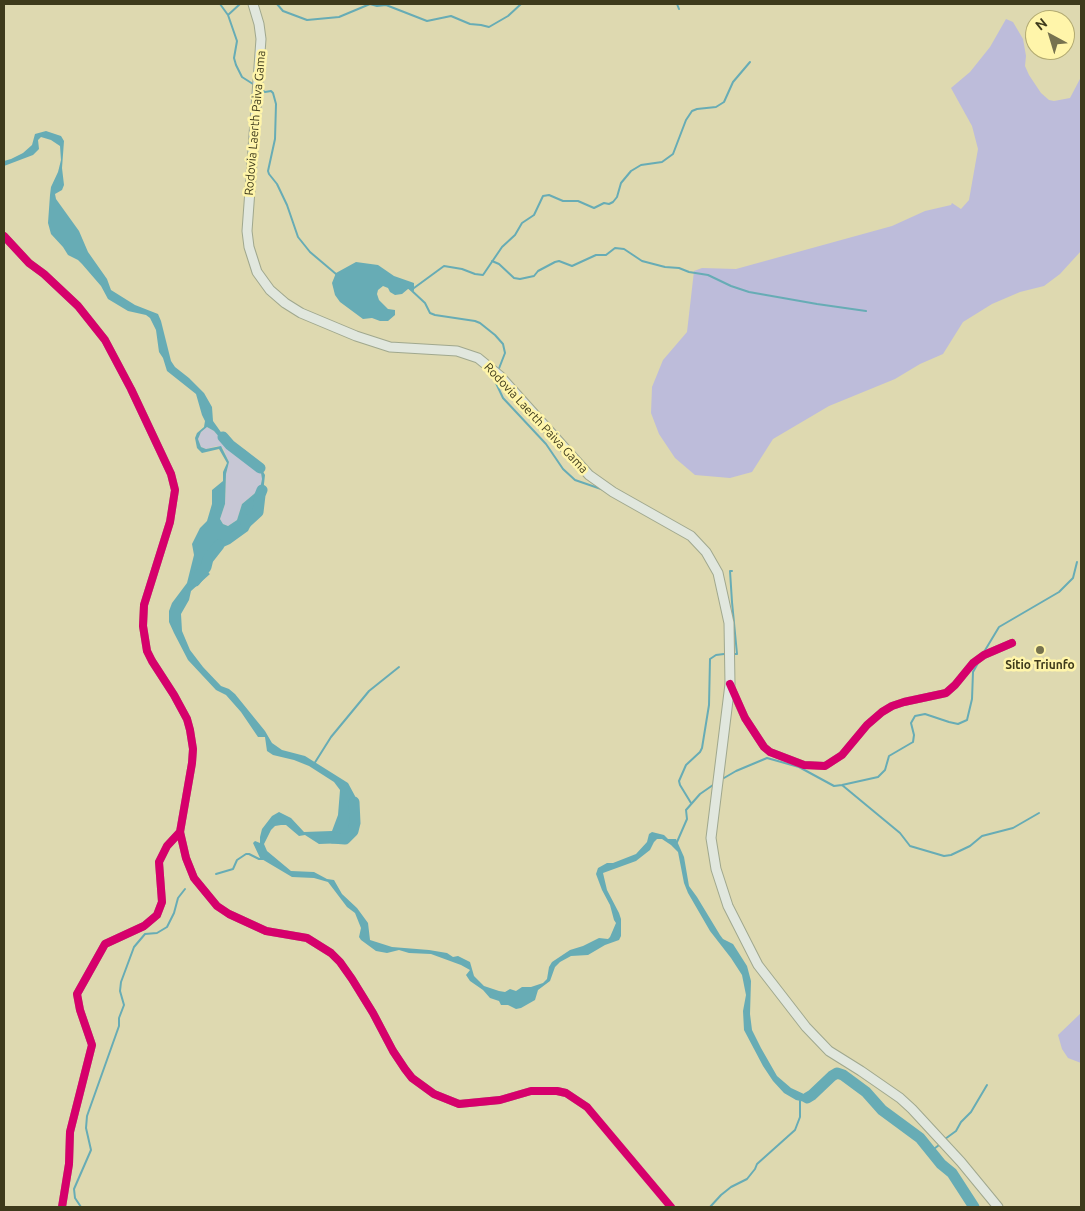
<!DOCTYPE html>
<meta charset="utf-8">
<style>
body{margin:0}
#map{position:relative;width:1085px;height:1211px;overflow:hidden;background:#ded9b0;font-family:Ubuntu,sans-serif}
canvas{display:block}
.frame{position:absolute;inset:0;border:5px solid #3e3a1b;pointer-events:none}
.north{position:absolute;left:1025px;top:10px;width:50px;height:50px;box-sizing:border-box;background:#fff5aa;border:1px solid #b2aa71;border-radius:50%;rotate:321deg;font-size:14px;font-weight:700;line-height:20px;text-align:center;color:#3e3a1b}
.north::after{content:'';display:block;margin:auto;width:18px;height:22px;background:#76724f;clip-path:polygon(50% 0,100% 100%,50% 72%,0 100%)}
</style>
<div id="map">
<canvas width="1085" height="1211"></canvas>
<div class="frame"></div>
<div class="north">N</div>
</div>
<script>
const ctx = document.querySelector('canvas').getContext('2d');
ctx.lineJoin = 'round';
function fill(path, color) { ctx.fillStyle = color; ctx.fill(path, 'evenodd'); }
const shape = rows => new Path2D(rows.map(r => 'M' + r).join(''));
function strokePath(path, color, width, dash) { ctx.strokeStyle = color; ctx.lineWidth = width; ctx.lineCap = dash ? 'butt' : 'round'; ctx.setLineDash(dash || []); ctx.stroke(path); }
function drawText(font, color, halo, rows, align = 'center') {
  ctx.font = font + ' Ubuntu,sans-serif'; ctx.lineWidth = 5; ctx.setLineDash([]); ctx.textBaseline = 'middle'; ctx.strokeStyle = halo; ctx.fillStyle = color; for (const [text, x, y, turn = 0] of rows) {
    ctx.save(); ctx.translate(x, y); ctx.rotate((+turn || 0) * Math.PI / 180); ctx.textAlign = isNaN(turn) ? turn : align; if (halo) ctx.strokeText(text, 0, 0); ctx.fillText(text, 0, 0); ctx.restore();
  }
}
fill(shape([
 [207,427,214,431,228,446,238,449,248,457,261,473,262,479,260,489,242,504,237,520,228,526,223,524,220,519,225,504,226,474,229,462,223,448,217,446,206,449,201,447,198,439,201,432]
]), '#c7c7d5');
fill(shape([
 [1006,19,1013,22,1023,39,1026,56,1025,66,1029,75,1041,93,1049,100,1054,101,1070,98,1081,77,1081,251,1060,274,1044,286,1020,292,992,304,963,322,943,354,920,364,895,379,829,406,773,439,752,472,730,478,695,475,675,458,659,434,651,413,652,387,663,360,687,332,694,271,702,268,736,269,892,226,925,211,951,205,952,203,961,209,969,200,978,149,972,126,951,88,970,72,990,47],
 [1081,1013,1081,1063,1068,1058,1062,1049,1058,1035]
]), '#bdbcda');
fill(shape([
 [46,131,61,136,64,141,62,168,64,185,62,190,55,194,56,199,79,231,88,252,107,279,111,290,135,305,158,314,161,321,171,361,175,367,189,378,204,393,212,407,213,421,223,435,232,444,245,450,253,457,260,466,265,475,263,493,257,506,256,515,248,531,230,544,221,548,202,563,202,568,210,574,191,591,189,600,181,614,182,631,190,650,203,667,221,686,229,689,235,694,265,731,272,743,282,750,305,756,348,783,355,796,356,806,352,823,348,830,348,841,346,843,319,844,305,835,299,836,286,825,281,825,275,826,271,830,264,844,267,851,291,871,314,872,327,879,334,880,342,894,357,908,368,923,370,940,392,947,429,950,447,953,453,957,458,956,470,962,474,976,484,986,499,991,505,992,510,989,516,991,522,987,531,987,543,983,547,979,549,967,552,962,570,950,583,946,599,938,608,939,610,937,616,923,614,920,610,905,602,890,596,874,598,868,607,863,613,863,636,854,647,842,649,834,652,832,664,835,668,839,676,839,684,857,689,886,697,897,720,935,723,939,733,944,747,966,751,981,750,1014,752,1030,761,1048,777,1076,791,1088,806,1095,816,1087,818,1093,815,1096,805,1102,796,1100,784,1093,773,1081,763,1066,744,1030,743,1011,746,995,742,975,731,958,710,931,688,893,684,883,678,852,671,845,662,839,657,839,654,842,650,850,636,861,603,873,607,890,619,913,621,919,621,936,619,940,605,945,588,955,571,956,560,962,555,967,550,981,538,990,535,1000,521,1008,516,1009,508,1005,501,1005,499,1001,490,998,483,990,470,981,466,975,470,970,461,965,431,954,409,953,399,950,387,953,376,951,361,940,359,937,361,928,355,913,347,907,328,882,314,878,292,877,260,858,253,843,255,841,260,843,260,837,262,829,272,816,279,812,291,818,304,832,332,831,338,815,340,790,334,782,309,766,294,760,273,755,267,751,265,737,258,737,241,712,226,695,216,690,188,660,174,633,169,622,169,611,172,603,187,583,194,555,192,544,200,528,207,521,212,504,212,490,223,481,223,472,227,463,219,449,202,453,197,448,195,438,197,433,204,427,205,421,202,415,196,394,167,371,163,358,159,352,156,330,150,318,146,315,128,311,108,299,101,286,82,264,78,260,68,255,63,247,51,234,48,223,50,195,51,187,58,172,61,160,60,146,51,140,41,137,38,140,39,149,33,155,4,166,4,161,11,159,23,153,32,145,35,134],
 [207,427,214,431,226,445,238,449,248,457,261,473,262,479,260,489,242,504,237,520,228,526,223,524,220,519,225,504,226,474,229,462,221,446,206,449,201,447,198,439,201,432],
 [356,262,378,265,394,276,414,283,414,291,408,289,402,294,395,295,390,292,388,288,383,286,378,290,377,294,379,300,388,309,395,310,395,315,388,321,380,321,372,318,363,319,340,302,335,295,332,283,336,273]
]), '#67acb5');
strokePath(shape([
 [220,4,228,15,237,41,234,58,236,65,242,77,253,84],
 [277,4,283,11,307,20,339,17,370,4,377,6,386,5,427,21,451,16,470,24,481,25,489,27,508,16,521,4],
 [677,4,679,9],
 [228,15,240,4],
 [262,90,265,92,271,91,273,93,276,104,275,139,268,171,269,174,277,184,287,205,298,237,310,252,336,274],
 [492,261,499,264,514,278,520,279,534,276,538,271,555,262,559,261,572,266,596,255,606,255,615,248,624,249,642,261,665,267,679,268,689,272,708,275,731,286,749,292,817,304,866,311],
 [414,288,444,266,462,269,475,274,483,275,502,247,515,235,522,223,534,215,543,196,549,195,563,201,578,201,594,208,604,203,609,204,613,202,617,197,621,183,631,171,641,165,662,162,673,154,686,120,692,111,697,109,716,107,724,102,733,82,750,62],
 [410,289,425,303,430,313,435,315,475,321,480,323,495,335,503,344,505,353,498,371],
 [496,375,495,381,503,398,546,444,563,469,575,480,604,490],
 [732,571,730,571,732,602,737,654,735,654],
 [984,652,999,627,1059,592,1073,578,1077,562],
 [314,764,331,737,369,691,399,667],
 [724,778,736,771,767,758,799,767,834,786,842,785,878,777,885,770,889,756,913,742,914,735,911,723,915,716,925,714,949,722,958,724,967,720,972,699,973,672,978,663],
 [842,785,900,833,910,846,944,856,951,855,970,846,982,836,1013,828,1039,813],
 [691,803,680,785,679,781,686,765,700,752,702,748,709,705,710,659,716,655,724,654],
 [677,842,687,819,686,810,700,794,713,785],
 [216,874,233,869,237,860,246,854,249,854,259,859,263,859],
 [945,1139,956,1131,961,1122,971,1112,987,1085],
 [930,1152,939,1145],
 [81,1207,75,1198,74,1189,91,1150,86,1128,87,1116,119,1026,119,1018,124,1005,120,991,121,982,134,947,145,934,157,933,167,927,174,913,178,898,185,889],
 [710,1207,721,1195,731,1187,747,1179,755,1169,757,1164,795,1130,800,1117,800,1101]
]), '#67acb5', 2);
strokePath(shape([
 [223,437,230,445,260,468],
 [246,523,258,512,260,495,262,490],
 [195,581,206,567,208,559,219,545],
 [332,838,345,839,353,831,355,823,354,802],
 [807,1098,812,1095,832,1076,837,1073,843,1075,866,1092,882,1110,920,1138,941,1164,952,1173,974,1207]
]), '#67acb5', 11);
strokePath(shape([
 [587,1107,671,1207]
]), '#beb992', 6, [6, 3]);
const minor = shape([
 [4,236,29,263,44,274,78,306,105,340,131,389,171,474,175,490,170,522,144,605,143,626,147,651,152,661,174,695,187,719,190,730,193,749,192,763,180,832,186,858,194,878,217,906,229,914,266,931,307,938,331,953,340,962,352,979,373,1013,393,1051,405,1069,412,1078,434,1094,459,1104,500,1100,531,1091,557,1091,566,1093,587,1107],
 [730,685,745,718,764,747,770,752,804,765,825,766,842,755,867,725,882,712,892,706,904,702,946,693,955,685,973,663,984,655,1012,643],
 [62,1207,69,1164,70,1132,92,1045,80,1010,77,994,105,944,144,926,157,915,162,902,159,862,167,846,180,832]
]);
const major = shape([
 [253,4,259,24,261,39,247,231,249,247,257,272,270,290,285,303,301,313,356,336,390,347,457,351,478,358,500,376,589,475,613,492,691,536,706,552,718,573,729,623,730,684,711,838,716,869,728,906,758,965,806,1027,829,1051,861,1071,900,1098,912,1109,961,1162,998,1207]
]);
strokePath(minor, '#a4a07f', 8);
strokePath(major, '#a0a88e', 11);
strokePath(minor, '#faf9f3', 6);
strokePath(major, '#e1e7de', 9);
strokePath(shape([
 [4,236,29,263,44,274,78,306,105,340,131,389,171,474,175,490,170,522,144,605,143,626,147,651,152,661,174,695,187,719,190,730,193,749,192,763,180,832,186,858,194,878,217,906,229,914,266,931,307,938,331,953,340,962,352,979,373,1013,393,1051,405,1069,412,1078,434,1094,459,1104,500,1100,531,1091,557,1091,566,1093,587,1107,671,1207],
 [730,684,745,718,764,747,770,752,804,765,825,766,842,755,867,725,882,712,892,706,904,702,946,693,955,685,973,663,984,655,1012,643],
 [62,1207,69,1164,70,1132,92,1045,80,1010,77,994,105,944,144,926,157,915,162,902,159,862,167,846,180,832]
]), '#d6006c', 8);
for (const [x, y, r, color] of [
 [1040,650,5,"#76724f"]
]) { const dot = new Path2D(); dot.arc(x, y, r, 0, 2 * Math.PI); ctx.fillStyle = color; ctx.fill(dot); strokePath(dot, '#fff5aa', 2); }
drawText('12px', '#3e3a1b', '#fff5aa', [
 ["Rodovia Laerth Paiva Gama",255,123,-85],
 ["Rodovia Laerth Paiva Gama",536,418,47]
]);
drawText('bold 12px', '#3e3a1b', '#fff5aa', [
 ["Sítio Triunfo",1040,665]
]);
</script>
